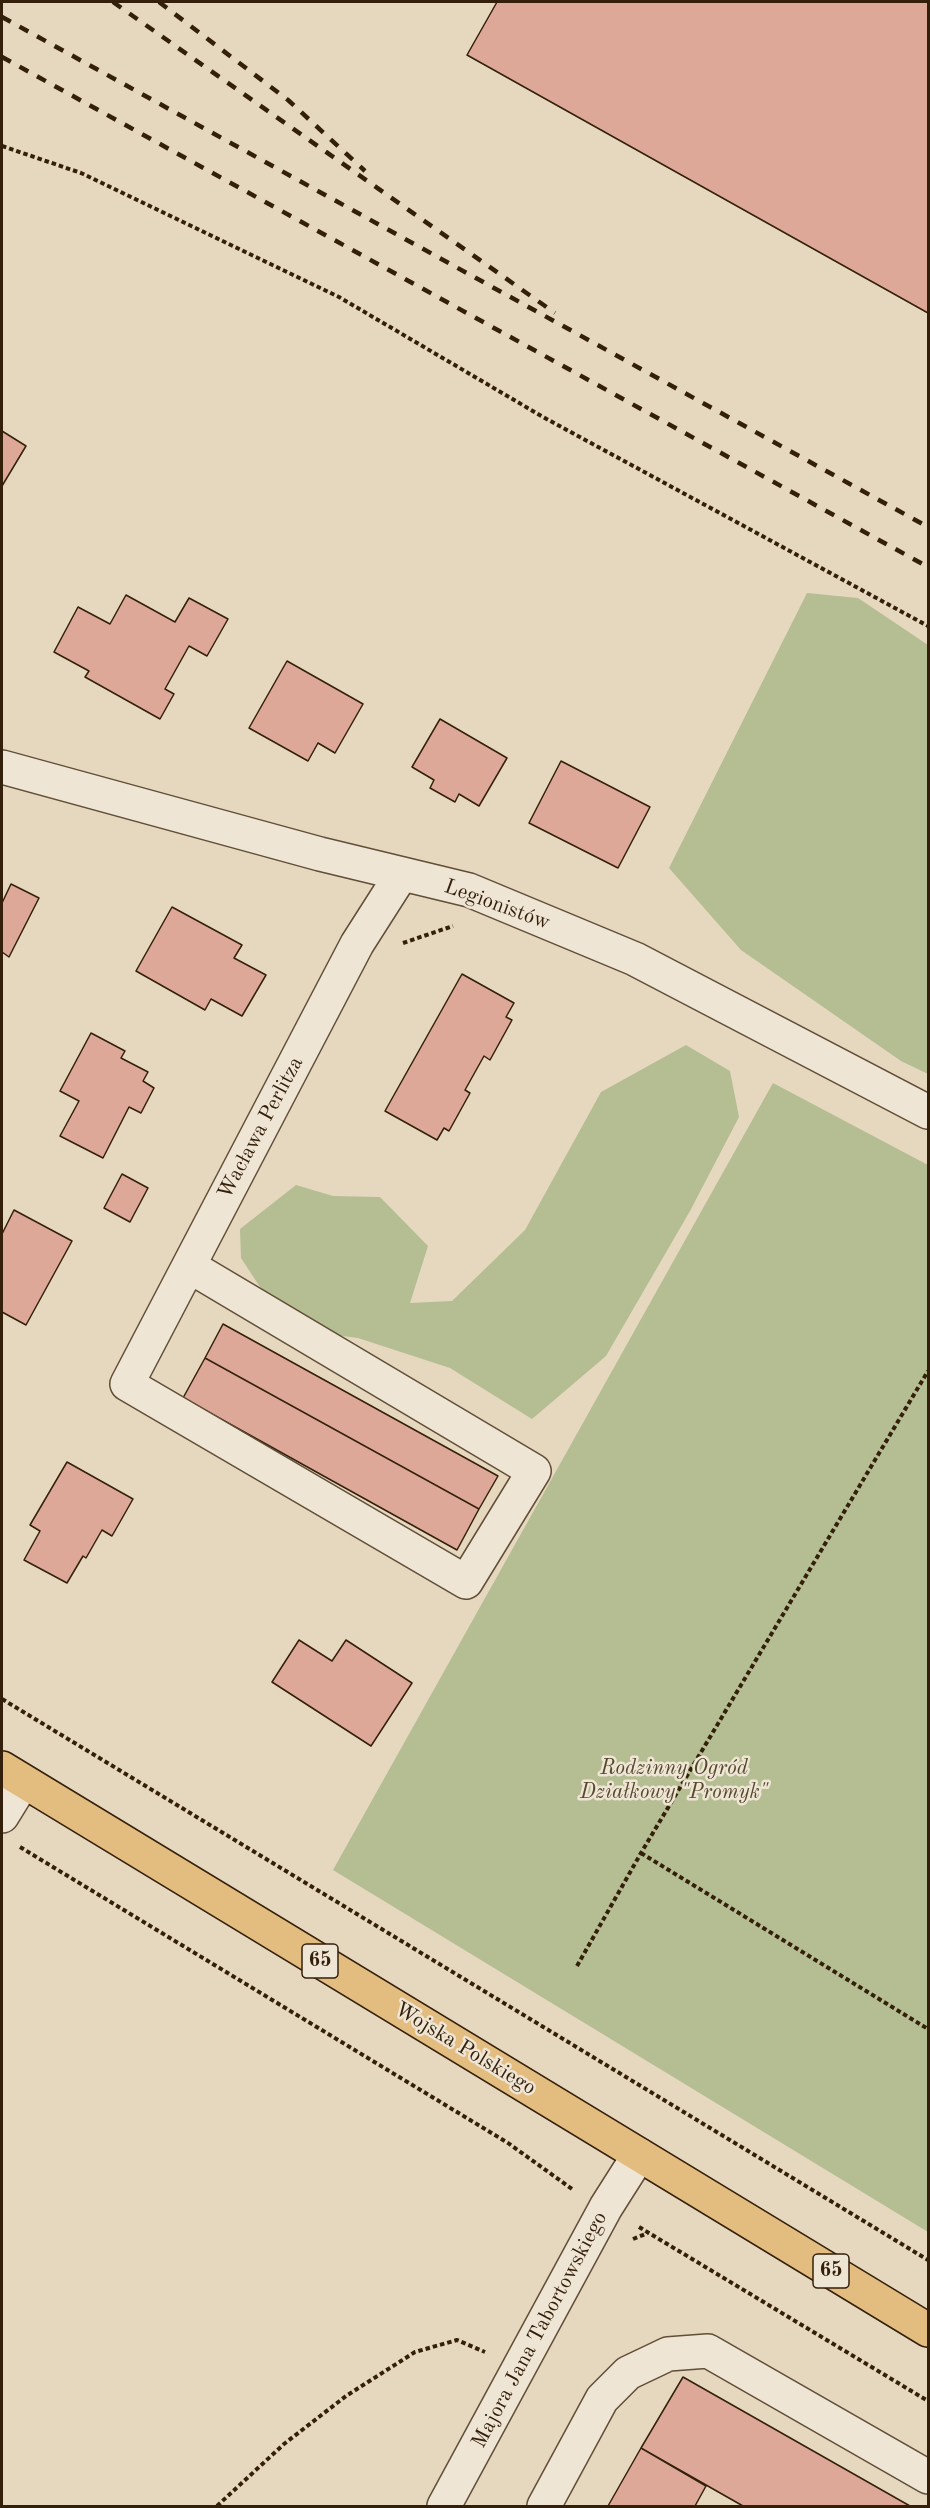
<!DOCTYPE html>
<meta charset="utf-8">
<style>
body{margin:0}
#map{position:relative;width:930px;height:2508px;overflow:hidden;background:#e6d7bf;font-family:"Old Standard TT",serif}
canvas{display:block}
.frame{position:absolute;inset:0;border:3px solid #34200a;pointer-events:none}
</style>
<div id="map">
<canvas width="930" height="2508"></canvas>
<div class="frame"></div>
</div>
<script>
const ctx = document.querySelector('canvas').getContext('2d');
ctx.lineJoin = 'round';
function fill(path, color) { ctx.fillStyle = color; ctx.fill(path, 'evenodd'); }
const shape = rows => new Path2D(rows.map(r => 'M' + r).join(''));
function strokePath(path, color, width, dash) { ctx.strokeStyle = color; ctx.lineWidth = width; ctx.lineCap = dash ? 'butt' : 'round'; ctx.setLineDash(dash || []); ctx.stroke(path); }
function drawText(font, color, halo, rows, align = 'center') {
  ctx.font = font + ' "Old Standard TT",serif'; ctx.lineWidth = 5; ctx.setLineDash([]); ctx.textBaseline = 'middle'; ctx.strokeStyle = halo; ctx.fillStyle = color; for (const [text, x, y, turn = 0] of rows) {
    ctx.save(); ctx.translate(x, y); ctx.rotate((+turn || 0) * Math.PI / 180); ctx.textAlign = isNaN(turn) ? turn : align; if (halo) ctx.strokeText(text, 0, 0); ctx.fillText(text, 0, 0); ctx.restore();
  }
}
fill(shape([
 [807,593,858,598,928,645,928,1074,901,1061,741,950,669,868],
 [686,1045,730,1071,739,1117,690,1211,606,1356,532,1419,450,1368,358,1338,304,1331,260,1287,241,1258,240,1229,296,1185,333,1196,380,1197,428,1246,410,1303,452,1301,525,1230,601,1092],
 [773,1083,928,1165,928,2232,333,1870]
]), '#b4be92');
const building = shape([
 [497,2,928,2,928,313,467,55,497,2],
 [2,431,26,446,2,486,2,431],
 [126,595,175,622,189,598,228,619,207,656,189,646,165,689,174,694,160,719,85,677,89,671,54,652,78,607,110,624,126,595],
 [287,661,363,704,335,753,318,743,308,761,249,728,287,661],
 [440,719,507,758,479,806,459,794,455,802,430,788,434,780,412,767,440,719],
 [561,761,650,807,618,868,529,823,561,761],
 [11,884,39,898,9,957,2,952,2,903,11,884],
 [172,907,242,945,234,958,266,975,242,1016,211,999,205,1010,136,971,172,907],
 [462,974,514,1003,506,1017,512,1020,490,1060,484,1056,465,1090,470,1093,449,1131,444,1128,437,1140,385,1111,462,974],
 [91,1033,125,1051,121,1058,148,1072,143,1081,154,1088,141,1113,129,1107,103,1158,60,1136,79,1101,60,1091,91,1033],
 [122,1174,148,1188,130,1222,104,1208,122,1174],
 [14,1210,72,1241,26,1325,2,1312,2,1234,14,1210],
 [223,1324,498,1476,479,1509,205,1358,223,1324],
 [205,1358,479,1509,457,1550,183,1398,205,1358],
 [67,1462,133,1499,112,1536,102,1530,86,1558,83,1556,67,1583,24,1560,40,1531,30,1525,67,1462],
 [299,1640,332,1661,346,1640,412,1683,371,1746,272,1682,299,1640],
 [683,2377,910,2506,743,2506,641,2448,683,2377],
 [641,2448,706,2486,695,2506,608,2506,641,2448]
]);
fill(building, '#dea899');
strokePath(building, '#34200a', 1.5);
const minor = shape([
 [2,767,320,854,469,890,635,959,928,1112],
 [189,1266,534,1471,466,1582,127,1384,357,944,401,875],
 [2,1816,23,1782],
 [444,2506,606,2207,639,2155],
 [544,2506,602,2399,628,2373,668,2354,708,2351,928,2477]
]);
const major = shape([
 [2,1768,928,2330]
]);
strokePath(minor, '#604e37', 36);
strokePath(major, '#34200a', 36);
strokePath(shape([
 [2,146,81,173,339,297,543,417,928,626],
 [403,943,453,926],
 [2,1699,928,2260],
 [20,1847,508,2143,572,2189],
 [641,1853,928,2029],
 [577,1966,641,1853,928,1371],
 [639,2227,928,2401],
 [633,2239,648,2233],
 [217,2506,284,2444,346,2396,415,2352,457,2340,485,2352]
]), '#34200a', 4, [4.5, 3]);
strokePath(minor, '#efe5d5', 33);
strokePath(major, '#e3bc80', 33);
strokePath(shape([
 [113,2,555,313],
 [159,2,288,100,365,171],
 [2,17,928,527],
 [2,57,928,567]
]), '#34200a', 4.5, [10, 10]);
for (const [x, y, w] of [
 [320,1961,36],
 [831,2271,36]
]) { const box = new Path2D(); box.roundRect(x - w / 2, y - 17, w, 34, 4.5); ctx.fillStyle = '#efe5d5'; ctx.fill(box); strokePath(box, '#34200a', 1.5); }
drawText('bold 20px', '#34200a', null, [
 ["65",320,1961],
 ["65",831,2271]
]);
drawText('21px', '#34200a', '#efe5d5', [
 ["Legionistów",497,905,20],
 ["Wacława Perlitza",261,1128,-62],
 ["Wojska Polskiego",465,2049,31],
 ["Majora Jana Tabortowskiego",540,2330,-62]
]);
drawText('italic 21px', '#54482c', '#efe5d5', [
 ["Rodzinny Ogród",674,1768],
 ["Działkowy \"Promyk\"",674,1792]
]);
</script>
